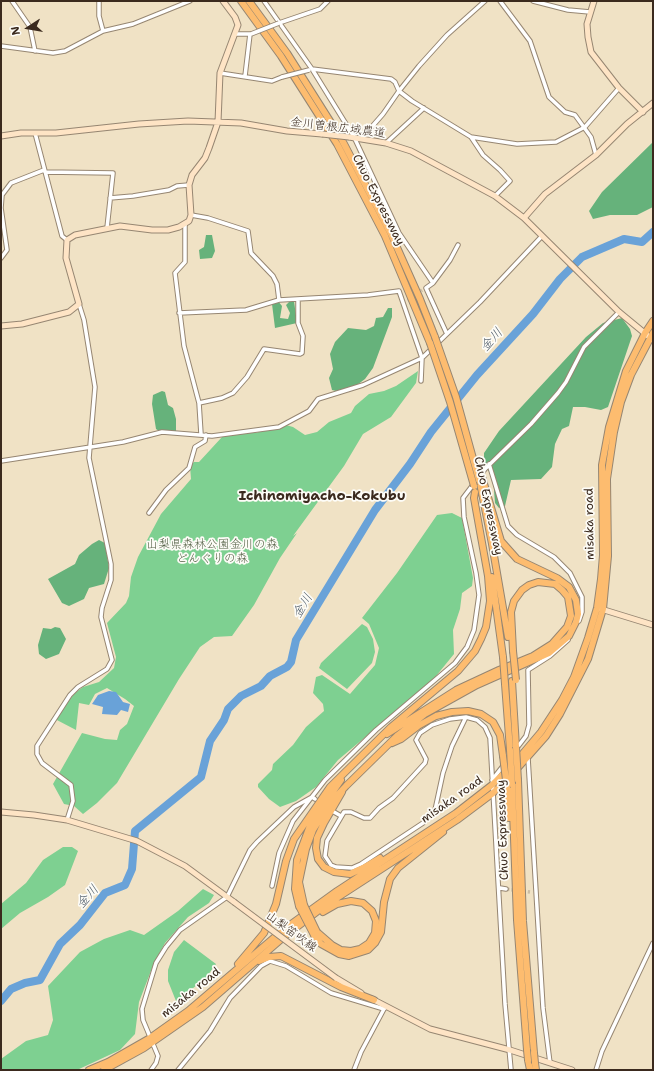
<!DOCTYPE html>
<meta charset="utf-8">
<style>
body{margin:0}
#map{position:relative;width:654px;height:1071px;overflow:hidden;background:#f0e2c5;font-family:"Shantell Sans",sans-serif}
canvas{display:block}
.frame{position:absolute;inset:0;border:2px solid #3b2a1e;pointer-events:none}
.north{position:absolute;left:8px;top:8px;width:40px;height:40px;-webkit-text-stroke:3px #fdfcf7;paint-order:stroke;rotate:258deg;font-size:11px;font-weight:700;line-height:16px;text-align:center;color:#3b2a1e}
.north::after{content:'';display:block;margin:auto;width:14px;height:18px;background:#3b2a1e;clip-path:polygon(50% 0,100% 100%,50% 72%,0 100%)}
</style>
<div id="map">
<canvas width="654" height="1071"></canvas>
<div class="frame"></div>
<div class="north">N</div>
</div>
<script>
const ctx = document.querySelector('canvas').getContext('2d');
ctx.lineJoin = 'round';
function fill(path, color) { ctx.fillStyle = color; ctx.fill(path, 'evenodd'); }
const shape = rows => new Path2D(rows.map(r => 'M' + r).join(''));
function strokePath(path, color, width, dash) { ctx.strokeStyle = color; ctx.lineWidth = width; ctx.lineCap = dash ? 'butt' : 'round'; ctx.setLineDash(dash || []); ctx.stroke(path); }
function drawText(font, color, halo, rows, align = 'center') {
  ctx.font = font + ' "Shantell Sans","Klee One",sans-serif'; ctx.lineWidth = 3.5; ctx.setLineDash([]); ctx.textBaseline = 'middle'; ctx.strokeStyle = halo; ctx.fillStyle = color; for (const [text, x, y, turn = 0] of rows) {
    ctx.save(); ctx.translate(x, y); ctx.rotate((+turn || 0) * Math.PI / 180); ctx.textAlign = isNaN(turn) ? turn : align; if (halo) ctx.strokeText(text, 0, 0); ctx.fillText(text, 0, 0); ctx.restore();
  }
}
fill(shape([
 [418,371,416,383,391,417,363,434,344,466,293,536,297,533,280,558,254,605,232,636,214,637,200,647,179,679,117,783,97,803,83,814,74,806,64,804,53,784,82,733,105,739,117,740,120,730,127,724,134,706,125,699,107,688,95,694,89,705,79,703,76,730,53,718,75,693,83,687,99,682,114,668,116,657,107,623,126,603,129,596,131,577,138,557,161,514,191,479,190,466,194,462,199,462,222,437,244,430,255,433,286,425,293,427,305,435,317,432,329,422,351,413,355,406,369,394,384,391,396,386],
 [452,513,462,518,473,578,472,586,462,593,460,609,453,630,454,654,432,681,338,760,316,787,296,801,280,807,269,799,258,787,258,784,272,770,273,764,293,745,306,727,324,711,323,704,313,693,316,677,322,675,350,694,375,665,379,648,369,624,362,618,397,573,437,515],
 [362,624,367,627,373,639,375,652,372,663,347,689,319,668,321,663],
 [63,847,72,847,78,851,65,885,48,897,20,913,1,929,1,904,26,883,43,860],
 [203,889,214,895,209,903,188,917,165,943,154,963,139,1002,135,1034,120,1050,77,1070,1,1070,1,1059,26,1041,48,1035,53,1020,48,986,80,952,104,939,130,930,144,935,178,911],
 [184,940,216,964,205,979,176,1001,168,981,168,970,174,952]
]), '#7ed091');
fill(shape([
 [653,142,653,207,637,215,610,215,593,219,589,211,602,192],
 [206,235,212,235,215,251,212,258,200,259,199,250,204,247],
 [278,301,282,306,280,318,288,319,290,313,286,305,289,302,294,301,297,323,275,328,272,304],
 [388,308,392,308,392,317,373,368,365,379,357,385,336,391,332,390,329,378,333,369,330,354,335,342,348,328,366,330,374,326,376,318,383,317],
 [622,318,630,329,632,336,608,407,601,410,585,407,573,407,569,426,562,429,555,444,552,467,541,479,511,480,505,506,499,508,495,503,493,477,484,465,484,453,499,431,586,337,603,323],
 [162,391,165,392,168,405,173,408,176,419,176,432,159,431,156,429,152,404,153,395],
 [99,540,105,543,109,568,104,584,89,588,84,599,69,606,62,603,48,579,75,564,79,555,92,544],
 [55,627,60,628,66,639,59,654,46,659,39,654,38,645,43,628,51,629]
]), '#66b27b');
fill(shape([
 [109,691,116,692,123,702,130,704,128,712,121,710,117,715,102,714,103,707,92,704,98,695]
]), '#69a2d8');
strokePath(shape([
 [1,1001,11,989,25,983,40,980,60,944,80,925,105,893,125,885,132,869,135,831,201,777,210,741,224,720,228,709,241,696,261,686,270,676,287,667,291,662,296,640,375,510,410,464,431,432,477,375,533,314,560,279,582,257,624,239,642,242,653,232]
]), '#69a2d8', 8);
strokePath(shape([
 [408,301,422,290],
 [506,889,530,892]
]), '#ccbda4', 3.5, [3.5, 2]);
const street = shape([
 [12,1,30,27,35,51],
 [99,1,99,16,103,31],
 [264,1,312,69,354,137,399,233,433,283],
 [500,1,530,41,549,97,565,112,575,115,591,137,596,155],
 [533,1,568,10,590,12],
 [279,23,320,9,328,1],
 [235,34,250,34],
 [1,46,53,53,65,51,103,31,133,24,190,1],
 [312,69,391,79,395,82,399,91,412,101,471,137,483,155,500,170,510,181,495,196],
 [220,73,272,81,282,77],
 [245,76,250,34],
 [35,133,62,236,67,240],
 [471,137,517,144,556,142,585,127,619,88],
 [362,138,383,114,399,91,419,66,447,35,485,1],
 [386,143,424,108],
 [45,172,113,173,107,228],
 [110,198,133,196,169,190,177,186,189,185],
 [191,215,208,218,248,231,251,253,273,276,277,284,279,300],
 [185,224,185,262,175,273,184,346,199,403,201,434],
 [1,258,7,250,1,208,2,195,11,183,44,170],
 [179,313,246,310,279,300,368,295,399,291,422,358,421,381],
 [446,332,426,288,433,283,450,260,458,245],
 [199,403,222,398,233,393,247,377,264,349,300,354,302,353,303,336,298,323,298,300],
 [1,461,123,442,162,432,212,436,279,427,309,411,318,399,363,385,422,358,480,302,542,236],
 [489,464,508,526,517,535,554,557,570,573,582,597,582,612,579,621],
 [149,513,166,490,189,468,195,447,205,441,206,435],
 [466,717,452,746,443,773,435,810,423,823,361,864,352,868,336,867,331,865,325,856,327,841,344,812,351,812,364,818,370,818,379,808,393,798,425,763,426,759,416,740,420,733,432,725,450,719,466,717,477,720,485,727,490,738,505,1004,511,1070],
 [516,749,526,736,529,725,528,670,550,656,568,640],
 [528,758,543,1008,550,1063],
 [492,780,510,757],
 [334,812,341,816],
 [67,820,73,801,71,785,42,763,37,754,37,746,70,695,78,687,107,669,112,660,101,617,102,608,111,580,111,564,89,458,95,387,84,320,79,304],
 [272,886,279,853,293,821,325,780,376,730,455,663,467,647,474,630,479,595,476,573,464,517,463,498,485,469,531,424,558,393,566,382,584,347,619,312],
 [500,888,506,889],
 [151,1070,156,1063,158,1056,143,1020,142,1009,156,963,166,947,180,930,227,897,250,850,257,842,294,807,312,797,315,799],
 [178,1070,210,1031,230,998,261,966,270,961,286,966,331,993,384,1009,386,1007],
 [354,1070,361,1052,384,1009],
 [596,1070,602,1051,653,943]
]);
const secondary = shape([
 [594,1,587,24,588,37,591,52,619,88,643,112],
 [1,136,21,133,56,133,139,124,188,121,241,123,287,131,322,134],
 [349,137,386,143,411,151,495,196,524,218,619,312,653,340],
 [524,218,545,194,596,155,627,124,653,103],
 [1,326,22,324,69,312,79,304,66,258,67,240,75,235,120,226,152,230,168,230,179,227,189,221,191,215,189,185,192,175,205,158,209,148,218,122,220,73,238,25,235,17,223,1],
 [601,609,653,625],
 [1,812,34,815,67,820,137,841,185,866,234,902],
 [336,978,361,993],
 [372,999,430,1029,510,1050,572,1070]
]);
const highway = shape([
 [241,1,281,56,337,144,385,236,430,343],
 [249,1,287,53,342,140,391,234,420,299,435,337],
 [480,483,492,544,508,637],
 [492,577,503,657],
 [512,681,516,747],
 [505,684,510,750],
 [387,734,456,690,499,670,533,656,552,644,567,627,571,616,568,597,562,590,555,584,538,582,529,585,522,590,514,601,511,612,513,651],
 [392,743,401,739,418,726,436,716,452,712,468,711,481,714,493,722,500,735,503,756],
 [514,764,541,732,562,700,574,677,588,638,597,608,601,579,603,555,602,465,609,427,626,371,645,333,653,321],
 [515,771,546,736,560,714,588,659,603,609,608,556,607,479,614,432,621,402,631,375,653,333],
 [518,780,523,921,534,1053],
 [512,784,517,920,527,1050],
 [507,788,509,818],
 [342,792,324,823,317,838,316,848,318,859,324,867,334,872,350,874,363,868,380,858],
 [304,905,299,882,306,849,313,830,331,802,346,786,398,735,425,714,477,685,549,653,569,636,576,622,578,614,576,600,569,587,557,578,517,559,501,541,482,477],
 [299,906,295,889,297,860,311,823,341,780],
 [317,932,332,945,341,950,351,951,360,949,369,943,375,933,376,921,372,911,363,903,351,901,337,904,323,912],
 [314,935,321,944,339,954,349,956,368,950,375,943,381,932,384,902,390,879,398,868,443,832],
 [259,961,269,957,281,956,341,987,374,1000],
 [238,964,264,933,276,904,286,861,294,839,330,787,391,727,458,671,475,651,481,639,486,627,490,601,488,576,474,498,475,492],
 [528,1060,530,1070],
 [535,1063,536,1070],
 [89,1070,108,1062,150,1038,188,1011,283,930,337,891,456,813,492,785,507,770],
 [104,1070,144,1048,203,1007,285,936,323,907,457,820,493,793,508,778]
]);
strokePath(street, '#968672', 5.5);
strokePath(secondary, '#968672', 7);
strokePath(highway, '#968672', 8);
strokePath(street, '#fff', 3.5);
strokePath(secondary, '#fee4c5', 5);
strokePath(highway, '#fdbc6f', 6);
const streetBridge = shape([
 [251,34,279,23],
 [282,77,309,70]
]);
const secondaryBridge = shape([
 [322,134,349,137],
 [234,902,336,978]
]);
const highwayBridge = shape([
 [435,337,456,397,479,480],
 [430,343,450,402,474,486],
 [513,651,516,680],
 [503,657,505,684],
 [516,747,518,780],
 [510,750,512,784],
 [503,756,507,788],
 [304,905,317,932],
 [299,906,314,935],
 [527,1050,528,1060],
 [534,1053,535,1063]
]);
strokePath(streetBridge, '#968672', 5.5, []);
strokePath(secondaryBridge, '#968672', 7, []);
strokePath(highwayBridge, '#968672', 8, []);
strokePath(streetBridge, '#fff', 3.5);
strokePath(secondaryBridge, '#fee4c5', 5);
strokePath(highwayBridge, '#fdbc6f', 6);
drawText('12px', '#3b2a1e', '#fdfcf7', [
 ["金川曽根広域農道",338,128,7],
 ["Chuo Expressway",378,200,63],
 ["Chuo Expressway",488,506,78],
 ["misaka road",590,524,-91],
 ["misaka road",452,800,-35],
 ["Chuo Expressway",503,830,-92],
 ["山梨笛吹線",291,932,36],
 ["misaka road",191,993,-39]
]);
drawText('12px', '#4f5c40', '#fdfcf7', [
 ["山梨県森林公園金川の森",212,545],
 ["どんぐりの森",212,559]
]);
drawText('italic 13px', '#4d5a68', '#fdfcf7', [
 ["金川",492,340,-48],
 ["金川",303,606,-59],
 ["金川",88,897,-48]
]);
drawText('bold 14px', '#3b2a1e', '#fdfcf7', [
 ["Ichinomiyacho-Kokubu",322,496]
]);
</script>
